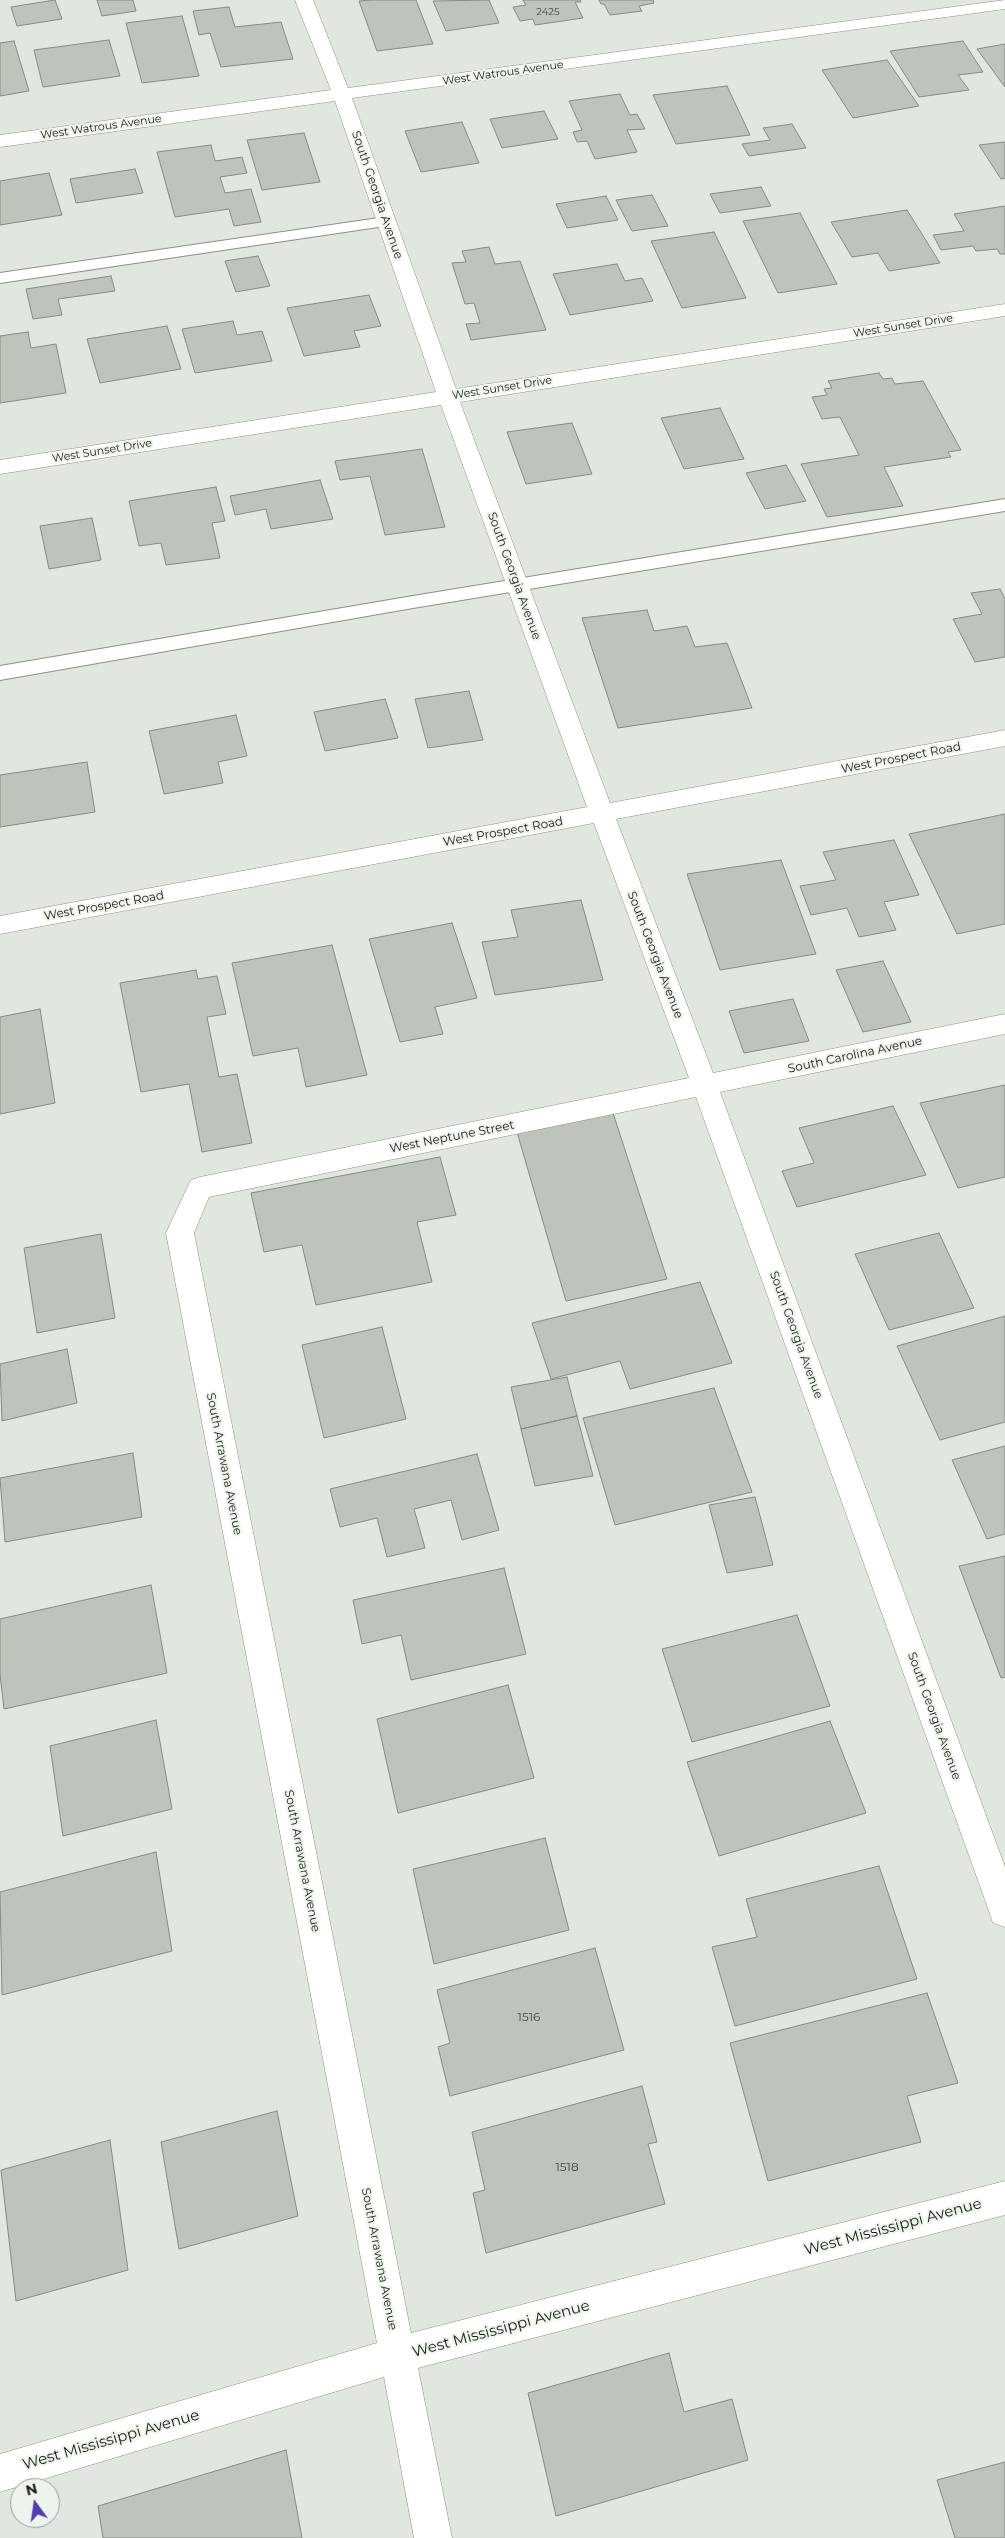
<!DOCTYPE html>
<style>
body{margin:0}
#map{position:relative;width:1005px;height:2538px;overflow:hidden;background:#e1e7de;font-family:Montserrat,sans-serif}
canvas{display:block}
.north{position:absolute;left:10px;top:2478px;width:50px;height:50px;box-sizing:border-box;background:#eef4eb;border:1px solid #999d97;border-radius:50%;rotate:346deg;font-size:14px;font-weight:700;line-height:20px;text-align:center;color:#191b18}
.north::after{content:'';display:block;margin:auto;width:18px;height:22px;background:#513cb3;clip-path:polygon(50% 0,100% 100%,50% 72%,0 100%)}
</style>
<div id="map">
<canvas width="1005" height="2538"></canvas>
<div class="north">N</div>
</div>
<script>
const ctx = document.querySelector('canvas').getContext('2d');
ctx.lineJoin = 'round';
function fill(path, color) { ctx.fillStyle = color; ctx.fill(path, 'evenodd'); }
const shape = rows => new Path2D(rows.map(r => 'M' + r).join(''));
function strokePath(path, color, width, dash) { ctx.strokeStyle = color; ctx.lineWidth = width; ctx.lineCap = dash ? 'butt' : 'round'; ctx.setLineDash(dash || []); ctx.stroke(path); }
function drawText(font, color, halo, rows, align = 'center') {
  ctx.font = font + ' Montserrat,sans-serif'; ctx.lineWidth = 4; ctx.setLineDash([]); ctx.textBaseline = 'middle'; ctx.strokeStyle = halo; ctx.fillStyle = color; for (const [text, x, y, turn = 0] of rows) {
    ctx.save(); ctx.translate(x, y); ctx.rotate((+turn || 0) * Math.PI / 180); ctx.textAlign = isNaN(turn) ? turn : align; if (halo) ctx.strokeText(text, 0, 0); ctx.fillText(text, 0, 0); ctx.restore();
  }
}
const building = shape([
 [55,0,62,19,17,26,11,7,55,0],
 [97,0,133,0,136,11,102,16,97,0],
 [371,0,416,0,433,44,377,51,359,1,371,0],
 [489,0,499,23,446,31,433,1,489,0],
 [523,0,580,0,581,2,575,2,583,18,535,25,533,19,520,21,513,7,526,5,523,0],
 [599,0,653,0,654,3,639,6,642,11,610,15,604,4,601,4,599,0],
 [229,7,235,27,281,22,293,59,221,67,210,33,199,35,193,11,229,7],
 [182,16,199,76,142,83,126,23,182,16],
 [109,40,120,76,43,87,34,50,109,40],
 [14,41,29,91,0,96,0,43,14,41],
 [963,41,983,72,958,75,969,90,919,97,890,51,963,41],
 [1005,44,1005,87,977,49,1005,44],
 [887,60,919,106,853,118,822,70,887,60],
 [727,86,750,135,676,144,653,95,727,86],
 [620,94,630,115,637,114,645,129,627,130,637,152,595,159,587,141,577,142,573,132,582,130,569,101,620,94],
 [544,111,558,139,502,148,490,119,544,111],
 [462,122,479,163,421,172,405,131,462,122],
 [792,124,806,148,749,156,742,144,770,140,763,128,792,124],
 [304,133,320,182,262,190,247,140,304,133],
 [1005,142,1005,178,1001,179,979,145,1005,142],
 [211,145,215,161,242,157,247,173,220,177,225,193,251,189,261,222,234,226,229,209,175,217,157,152,211,145],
 [135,169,143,193,76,203,70,179,135,169],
 [49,173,62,215,0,225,0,181,49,173],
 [761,187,771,206,720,213,710,194,761,187],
 [652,195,668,226,632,231,616,200,652,195],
 [606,196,618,220,567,228,556,204,606,196],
 [1005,206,1005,254,1000,254,997,249,976,251,973,246,941,250,933,235,964,231,954,214,1005,206],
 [907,210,940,263,889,271,878,253,852,257,831,222,907,210],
 [800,213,837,284,778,293,743,221,800,213],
 [714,232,746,298,682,308,651,241,714,232],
 [489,247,495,264,520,261,546,330,471,340,466,324,480,323,474,303,465,304,452,263,466,262,462,251,489,247],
 [258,256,270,286,236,292,225,261,258,256],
 [617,264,625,281,642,278,653,301,570,315,553,274,617,264],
 [111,276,115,291,58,299,62,315,33,319,26,289,111,276],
 [369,295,381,326,354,331,360,347,304,356,287,308,369,295],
 [233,321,237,335,262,331,272,361,195,373,182,329,233,321],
 [167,326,181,369,100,383,87,339,167,326],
 [28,332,31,348,56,344,66,393,0,403,0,336,28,332],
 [879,373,883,379,892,378,895,384,923,381,961,450,948,452,951,457,884,467,903,506,827,517,801,464,859,455,840,417,822,419,812,397,827,395,824,389,832,388,828,381,879,373],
 [720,408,744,459,684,469,661,418,720,408],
 [572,423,592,474,526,484,507,432,572,423],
 [422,449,445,527,385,535,370,476,340,480,335,461,422,449],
 [786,465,806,501,765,509,746,473,786,465],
 [320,480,333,519,271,529,266,509,235,515,230,496,320,480],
 [216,487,225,521,212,523,220,558,166,565,161,543,139,546,129,501,216,487],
 [92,518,101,560,49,569,40,526,92,518],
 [1000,589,1005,599,1005,657,975,662,953,619,982,614,971,593,1000,589],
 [647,610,654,631,687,626,695,647,727,643,752,708,618,728,582,618,647,610],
 [469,691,483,740,428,748,415,699,469,691],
 [385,699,398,738,325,751,314,712,385,699],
 [236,715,247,756,218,762,223,783,164,794,149,731,236,715],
 [87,762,95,812,0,827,0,775,87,762],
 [1005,814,1005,924,957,934,909,834,1005,814],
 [894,840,919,895,884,902,896,930,859,937,847,908,811,915,800,886,836,880,823,852,894,840],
 [781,860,816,954,720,970,687,874,781,860],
 [581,900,603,980,495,995,482,942,518,937,511,910,581,900],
 [452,923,477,998,435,1007,443,1034,400,1042,369,939,452,923],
 [332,945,367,1075,306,1087,298,1048,253,1056,232,963,332,945],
 [883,961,911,1022,863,1032,836,970,883,961],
 [196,970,198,979,217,976,226,1014,207,1017,219,1077,237,1074,252,1143,202,1152,189,1084,141,1092,120,983,196,970],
 [793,999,809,1041,744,1053,729,1011,793,999],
 [40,1009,55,1103,0,1114,0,1017,40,1009],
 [1005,1085,1005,1177,958,1188,920,1103,1005,1085],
 [893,1106,926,1175,797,1207,782,1171,814,1163,799,1128,893,1106],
 [613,1113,667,1279,566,1301,517,1132,613,1113],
 [440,1157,456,1215,417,1222,432,1282,316,1305,302,1245,264,1252,251,1193,440,1157],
 [939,1233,974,1308,889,1330,855,1254,939,1233],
 [101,1234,115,1318,37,1333,24,1248,101,1234],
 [700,1282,732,1363,630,1389,620,1361,551,1379,532,1323,700,1282],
 [1005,1316,1005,1422,940,1440,897,1346,1005,1316],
 [382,1327,406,1419,324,1438,302,1345,382,1327],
 [67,1349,77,1403,2,1421,0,1364,67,1349],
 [567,1377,577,1416,521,1429,511,1387,567,1377],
 [714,1388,752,1492,615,1525,583,1418,714,1388],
 [577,1416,593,1476,535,1486,521,1429,577,1416],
 [1005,1446,1005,1534,987,1539,952,1460,1005,1446],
 [133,1453,142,1517,5,1542,0,1478,133,1453],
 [477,1454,499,1530,462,1540,451,1500,414,1509,425,1548,387,1557,377,1518,340,1527,330,1489,477,1454],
 [755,1497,773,1565,727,1573,709,1505,755,1497],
 [1005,1556,1005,1677,1001,1678,959,1566,1005,1556],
 [504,1568,526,1654,411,1680,401,1635,362,1644,353,1600,504,1568],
 [151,1585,167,1673,4,1709,0,1674,0,1619,151,1585],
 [797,1615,830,1706,692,1742,662,1649,797,1615],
 [508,1685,534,1778,398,1813,377,1719,508,1685],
 [156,1720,172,1809,63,1836,50,1746,156,1720],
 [830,1721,866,1813,719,1856,687,1762,830,1721],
 [545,1838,569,1930,434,1964,413,1869,545,1838],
 [156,1852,172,1951,2,1995,0,1892,156,1852],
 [879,1866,917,1979,735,2026,712,1947,757,1937,746,1899,879,1866],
 [595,1948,624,2050,450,2096,438,2047,450,2043,437,1990,595,1948],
 [927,1993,958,2083,907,2096,921,2142,768,2181,730,2043,927,1993],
 [642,2086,657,2142,648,2144,665,2204,486,2253,473,2193,485,2190,472,2132,642,2086],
 [277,2111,298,2216,179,2249,161,2142,277,2111],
 [110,2140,128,2270,16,2301,1,2170,110,2140],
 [669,2353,684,2412,732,2399,748,2460,556,2516,528,2393,669,2353],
 [286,2450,302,2538,103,2538,98,2506,286,2450],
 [1005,2462,1005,2538,955,2538,937,2480,1005,2462]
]);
fill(building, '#bec4bb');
strokePath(building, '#858b82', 1);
const service = shape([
 [386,217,394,222,392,225,0,283,0,273,386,217],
 [1005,499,1005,511,413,608,0,680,0,666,413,596,1005,499]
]);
const minor = shape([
 [295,0,313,0,348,88,1005,0,1005,9,352,98,456,389,1005,304,1005,316,460,402,610,803,1005,730,1005,746,616,819,713,1073,1005,1014,1005,1034,720,1092,1005,1867,1005,1927,993,1923,989,1911,696,1097,209,1197,194,1233,411,2333,1005,2181,1005,2215,418,2368,452,2538,414,2538,384,2377,0,2492,0,2454,377,2343,166,1233,187,1188,191,1180,200,1177,689,1078,594,823,0,934,0,916,587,807,441,405,0,474,0,460,436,392,335,101,0,147,0,135,331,90,295,0]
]);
strokePath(service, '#8a9087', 2);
strokePath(minor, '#8a9087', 1);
fill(service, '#fff');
fill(minor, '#fff');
drawText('10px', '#424541', null, [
 ["2425",548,12]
]);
drawText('11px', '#191b18', '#eef4eb', [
 ["West Watrous Avenue",503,73,-8],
 ["West Watrous Avenue",101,127,-8],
 ["West Sunset Drive",903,326,-9],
 ["West Sunset Drive",502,388,-9],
 ["West Sunset Drive",102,451,-9]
]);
drawText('12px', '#191b18', '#eef4eb', [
 ["South Georgia Avenue",377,195,71],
 ["South Georgia Avenue",514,576,70],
 ["West Prospect Road",901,758,-11],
 ["West Prospect Road",503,832,-10],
 ["West Prospect Road",104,906,-10],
 ["South Georgia Avenue",655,955,69],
 ["South Carolina Avenue",855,1055,-12],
 ["West Neptune Street",452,1137,-11],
 ["South Georgia Avenue",796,1335,70],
 ["South Arrawana Avenue",224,1464,79],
 ["South Georgia Avenue",934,1716,70],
 ["South Arrawana Avenue",302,1861,79],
 ["South Arrawana Avenue",379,2259,79]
]);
drawText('12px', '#424541', null, [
 ["1516",529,2017],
 ["1518",567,2167]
]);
drawText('15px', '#191b18', '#eef4eb', [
 ["West Mississippi Avenue",893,2227,-15],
 ["West Mississippi Avenue",501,2329,-15],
 ["West Mississippi Avenue",111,2440,-16]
]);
</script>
